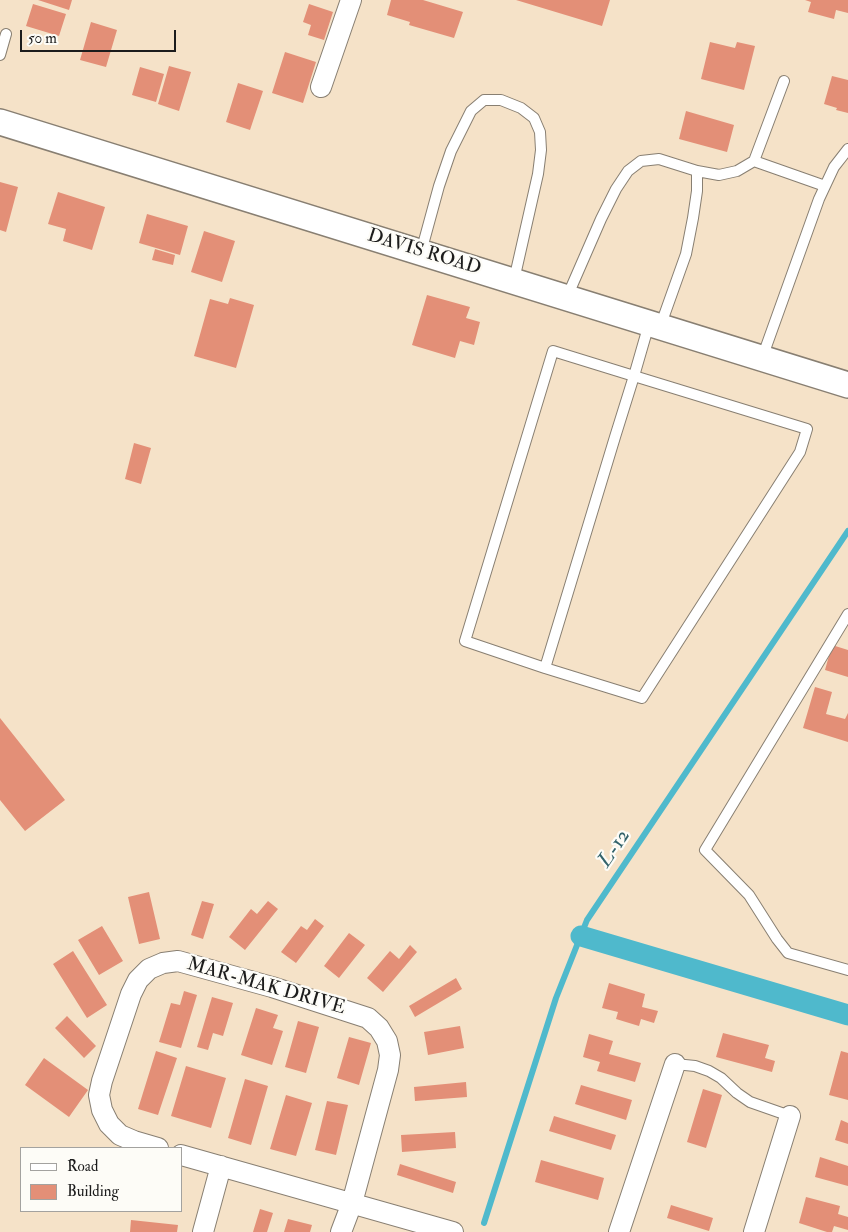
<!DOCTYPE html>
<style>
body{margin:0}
#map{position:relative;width:848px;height:1232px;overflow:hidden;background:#f5e2c8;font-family:"IM FELL Double Pica",serif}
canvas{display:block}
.legend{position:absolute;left:20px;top:1147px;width:162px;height:65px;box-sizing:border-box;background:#fdfcf7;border:1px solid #a3a29f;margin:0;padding:6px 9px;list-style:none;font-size:15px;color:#1c1c1c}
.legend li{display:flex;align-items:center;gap:10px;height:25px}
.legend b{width:25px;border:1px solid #a3a29f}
.scale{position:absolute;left:20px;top:30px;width:156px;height:22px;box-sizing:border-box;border:2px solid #1c1c1c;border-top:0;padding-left:6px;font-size:15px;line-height:18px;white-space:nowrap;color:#1c1c1c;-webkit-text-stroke:4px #fdfcf7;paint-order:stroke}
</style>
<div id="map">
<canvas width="848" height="1232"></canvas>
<ul class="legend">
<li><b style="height:6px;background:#fff"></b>Road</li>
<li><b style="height:14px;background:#e38f77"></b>Building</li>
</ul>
<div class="scale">50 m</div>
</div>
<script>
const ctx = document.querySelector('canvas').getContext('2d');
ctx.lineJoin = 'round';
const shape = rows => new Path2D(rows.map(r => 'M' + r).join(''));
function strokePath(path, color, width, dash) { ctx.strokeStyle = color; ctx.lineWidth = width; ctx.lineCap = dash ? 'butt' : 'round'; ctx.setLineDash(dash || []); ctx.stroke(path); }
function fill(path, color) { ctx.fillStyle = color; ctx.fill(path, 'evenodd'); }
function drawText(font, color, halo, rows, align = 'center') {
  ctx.font = font + ' "IM FELL Double Pica",serif'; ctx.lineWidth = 4.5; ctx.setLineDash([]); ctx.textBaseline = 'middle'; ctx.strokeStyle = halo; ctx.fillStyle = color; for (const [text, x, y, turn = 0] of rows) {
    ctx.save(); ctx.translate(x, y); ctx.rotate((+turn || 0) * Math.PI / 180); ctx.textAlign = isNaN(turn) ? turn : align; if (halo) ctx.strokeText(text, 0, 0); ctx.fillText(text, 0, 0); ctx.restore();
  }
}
strokePath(shape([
 [484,1223,556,998,587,920,848,531]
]), '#4fb9cc', 6);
strokePath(shape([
 [581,936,848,1015]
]), '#4fb9cc', 21);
fill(shape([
 [38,0,72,0,69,10],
 [391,0,423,0,463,12,454,38,409,25,410,22,387,15],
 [516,0,610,0,602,26],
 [805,0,848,0,848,13,836,10,834,19,808,12,811,2],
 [33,4,66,14,59,36,26,26],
 [309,4,333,12,324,40,308,35,311,25,303,22],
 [91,22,117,30,106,67,80,60],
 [710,42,735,48,737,42,755,46,744,90,701,79],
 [285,52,316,62,303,103,272,93],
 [169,66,191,72,179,111,158,104],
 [140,67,164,74,156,102,132,95],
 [832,76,848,80,848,113,836,110,837,108,824,104],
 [238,83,263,91,250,130,226,122],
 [686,111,734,125,727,152,679,139],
 [0,182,18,187,6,232,0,230],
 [58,192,105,207,92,250,63,241,66,229,48,224],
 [147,214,188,226,180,255,139,243],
 [204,231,235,241,222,282,191,272],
 [155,249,175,255,173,265,152,260],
 [427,295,470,307,466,318,480,322,474,345,460,341,455,358,412,345],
 [230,298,254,305,236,368,194,356,210,299,228,304],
 [134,443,151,448,141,484,125,479],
 [832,645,848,650,848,677,825,670],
 [815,687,832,692,826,714,845,719,848,713,848,742,803,728],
 [0,718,65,800,25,831,0,800],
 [149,892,160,939,139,944,128,897],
 [202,901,214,904,203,939,191,935],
 [268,901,278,909,245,950,229,937,251,909,257,914],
 [315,919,324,926,296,963,281,952,301,926,307,930],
 [102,926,123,961,99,975,78,940],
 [349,933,365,945,339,978,324,966],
 [410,945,417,952,383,992,367,978,390,951,399,959],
 [73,951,107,1005,87,1018,53,964],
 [456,978,462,989,415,1017,409,1006],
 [609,983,645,994,642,1007,658,1011,654,1023,641,1019,639,1026,616,1019,618,1012,602,1008],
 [184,991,197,995,181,1048,159,1042,171,1003,180,1005],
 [212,997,233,1003,223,1036,213,1033,208,1050,197,1047],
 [256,1008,278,1015,273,1028,283,1031,272,1065,241,1055],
 [67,1016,96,1046,84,1058,55,1028],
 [298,1021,319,1027,306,1073,285,1067],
 [460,1026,464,1048,428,1055,424,1032],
 [723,1033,769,1045,765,1058,775,1061,772,1072,716,1057],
 [589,1034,613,1041,609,1054,641,1063,635,1082,597,1071,600,1062,583,1057],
 [349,1037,371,1043,359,1085,337,1078],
 [156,1051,177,1058,158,1115,138,1109],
 [841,1051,848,1053,848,1100,829,1095],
 [44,1058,88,1090,69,1117,25,1085],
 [186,1066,226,1078,211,1128,171,1116],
 [245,1079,268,1086,251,1145,228,1138],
 [466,1082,467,1097,415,1101,414,1087],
 [581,1085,632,1100,626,1120,575,1104],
 [703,1089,722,1095,706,1148,687,1142],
 [286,1095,312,1103,296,1156,270,1149],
 [327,1101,348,1105,336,1155,315,1150],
 [554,1116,616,1135,611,1150,549,1131],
 [841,1120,848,1123,848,1144,835,1140],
 [455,1132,456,1148,402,1152,401,1135],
 [820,1157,848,1166,848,1186,815,1177],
 [541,1160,604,1178,598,1200,535,1182],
 [400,1164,456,1182,453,1193,397,1175],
 [806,1197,840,1206,838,1214,848,1217,848,1230,834,1226,832,1232,827,1232,799,1223],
 [671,1205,713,1218,709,1231,667,1218],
 [260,1209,273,1213,267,1232,253,1232],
 [288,1219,312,1225,310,1232,284,1232],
 [131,1220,178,1225,177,1232,130,1232]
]), '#e38f77');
const service = shape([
 [0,55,6,34],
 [754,161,825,186],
 [421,252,439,186,451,151,471,111,484,100,501,100,521,108,534,118,540,132,541,150,538,174,514,280],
 [567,297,601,219,616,189,628,171,641,161,659,159,697,171],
 [660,327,686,254,693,218,697,191,697,171,719,175,737,171,754,161,784,81],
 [762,358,819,199,834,167,848,149],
 [848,614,705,850,749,895,777,939,788,953,848,970],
 [545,668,465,641,553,351,634,376,807,429,800,452,642,698,545,668,615,437,634,376,649,324],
 [675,1064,695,1066,709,1071,721,1078,737,1093,750,1102,790,1116]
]);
const minor = shape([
 [321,87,351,0],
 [158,1148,134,1141,120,1135,109,1124,102,1110,99,1095,102,1081,131,994,138,980,149,969,163,963,178,961,272,987,368,1018,379,1028,387,1041,390,1055,388,1070,352,1203,341,1232],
 [181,1155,453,1232],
 [203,1232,221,1166],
 [619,1232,675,1064],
 [754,1232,790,1116]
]);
const tertiary = shape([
 [0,122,848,385]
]);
strokePath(service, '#887f72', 12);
strokePath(minor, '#887f72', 22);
strokePath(tertiary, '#887f72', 28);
strokePath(service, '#fff', 10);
strokePath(minor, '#fff', 20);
strokePath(tertiary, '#fff', 25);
drawText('19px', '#1c1c1c', '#fdfcf7', [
 ["DAVIS ROAD",424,253,17],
 ["MAR-MAK DRIVE",266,987,16]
]);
drawText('italic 20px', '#33636b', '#fdfcf7', [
 ["L-12",615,849,-56]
]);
</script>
